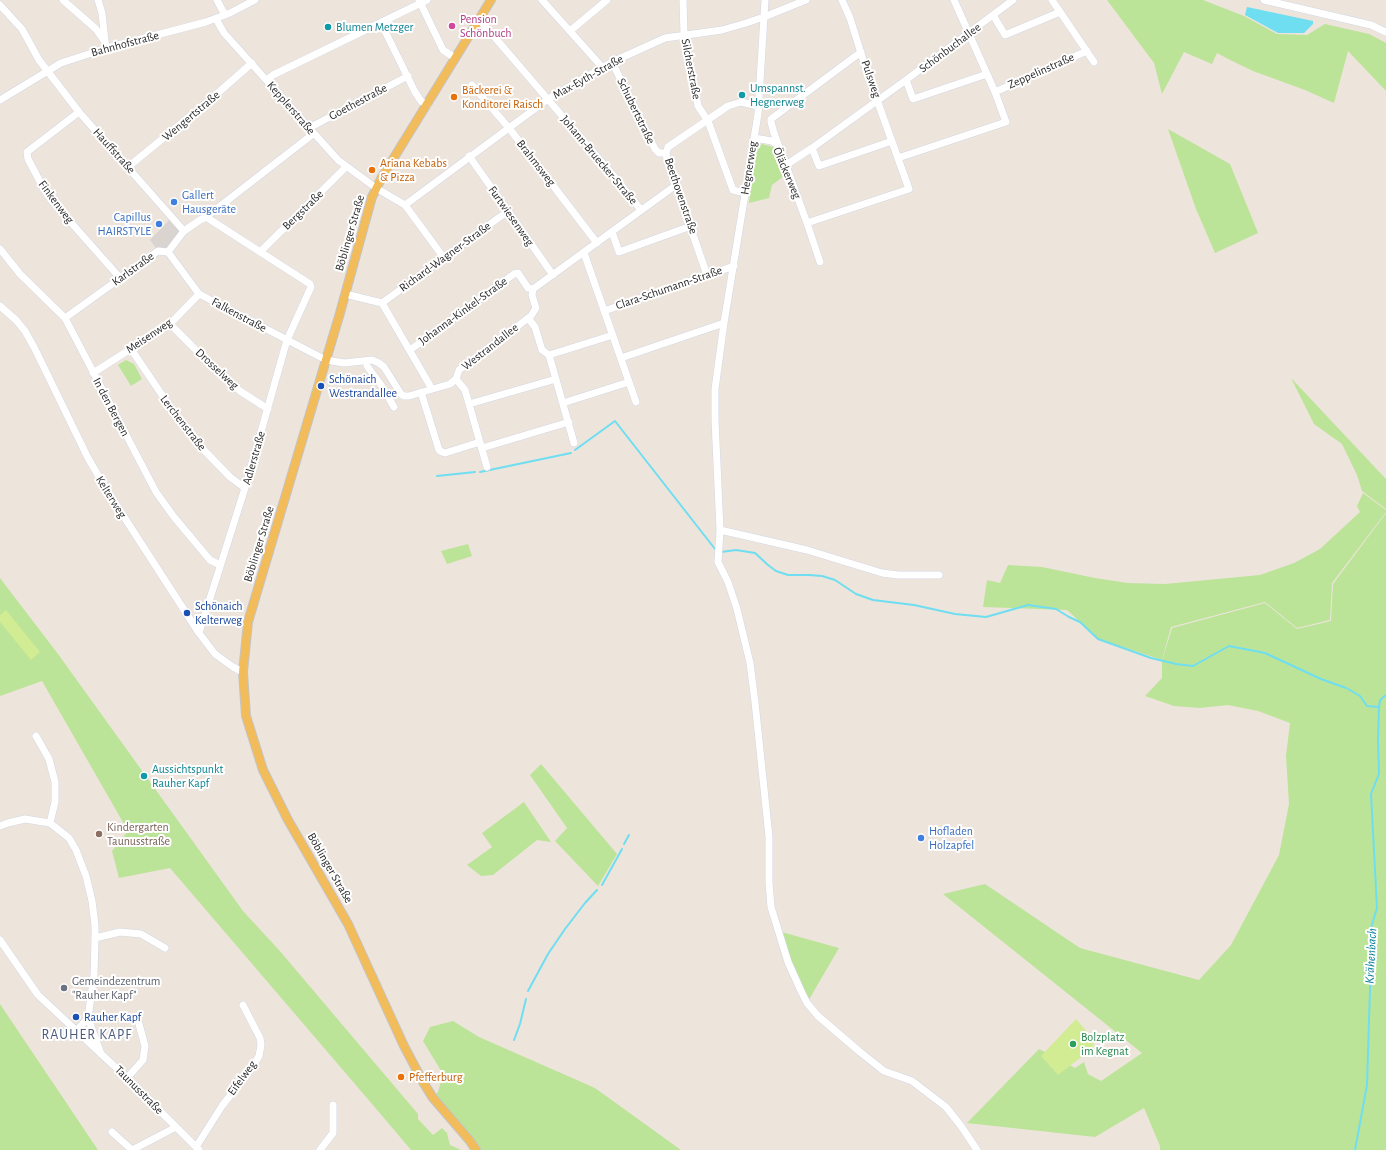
<!DOCTYPE html>
<meta charset="utf-8">
<style>
body{margin:0}
canvas{display:block;background:#ede4dc}
</style>
<canvas width="1386" height="1150"></canvas>
<script>
const ctx = document.querySelector('canvas').getContext('2d');
ctx.lineJoin = 'round';
function fill(path, color) { ctx.fillStyle = color; ctx.fill(path, 'evenodd'); }
const shape = rows => new Path2D(rows.map(r => 'M' + r).join(''));
function strokePath(path, color, width, dash) { ctx.strokeStyle = color; ctx.lineWidth = width; ctx.lineCap = dash ? 'butt' : 'round'; ctx.setLineDash(dash || []); ctx.stroke(path); }
function drawText(font, color, halo, rows, align = 'center') {
  ctx.font = font + ' "Alegreya Sans",sans-serif'; ctx.lineWidth = 4; ctx.setLineDash([]); ctx.textBaseline = 'middle'; ctx.strokeStyle = halo; ctx.fillStyle = color; for (const [text, x, y, turn = 0] of rows) {
    ctx.save(); ctx.translate(x, y); ctx.rotate((+turn || 0) * Math.PI / 180); ctx.textAlign = isNaN(turn) ? turn : align; if (halo) ctx.strokeText(text, 0, 0); ctx.fillText(text, 0, 0); ctx.restore();
  }
}
fill(shape([
 [1107,0,1203,0,1244,16,1277,34,1307,35,1325,24,1369,34,1386,43,1386,91,1348,51,1334,103,1305,90,1253,71,1230,60,1217,53,1212,64,1184,52,1162,94,1154,63],
 [1168,129,1230,164,1258,233,1215,253,1196,209],
 [762,144,773,147,784,176,772,185,769,198,749,203,757,146],
 [126,360,134,364,142,379,131,386,118,365],
 [1291,378,1386,479,1386,509,1362,491,1357,475,1342,444,1314,424],
 [1363,493,1386,510,1386,512,1332,583,1330,620,1297,628,1265,602,1171,627,1162,660,1099,639,1067,610,983,607,987,580,1000,583,1008,565,1042,567,1095,578,1128,583,1165,584,1260,575,1294,563,1320,549,1360,512,1357,506],
 [1386,513,1386,1150,1160,1150,1160,1146,1144,1108,1095,1137,967,1123,1039,1049,1075,1068,1084,1062,1088,1074,1101,1081,1142,1053,943,894,985,884,1080,948,1199,980,1231,945,1279,855,1289,804,1286,756,1290,723,1258,711,1228,705,1200,708,1174,706,1145,696,1162,678,1162,661,1172,628,1265,603,1297,629,1331,621,1333,584],
 [468,544,472,556,447,564,441,551],
 [0,578,58,654,243,911,279,950,418,1114,418,1119,433,1135,442,1128,447,1133,450,1145,461,1150,411,1150,378,1111,170,868,119,878,112,851,128,831,42,681,0,696],
 [541,764,617,854,598,886,555,841,567,828,530,775],
 [524,802,551,842,537,840,493,875,481,876,467,865,492,847,482,833],
 [778,931,839,948,807,1003],
 [0,1004,98,1150,0,1150],
 [453,1021,479,1037,595,1088,681,1150,474,1150,433,1098,438,1092,443,1074,423,1041,430,1027]
]), '#bce498');
fill(shape([
 [6,610,40,652,31,660,0,622,0,615],
 [1076,1019,1094,1040,1093,1048,1058,1075,1041,1056]
]), '#d1ec93');
fill(shape([
 [172,217,184,231,168,252,158,251,150,240]
]), '#d9d4cf');
fill(shape([
 [1247,7,1313,21,1313,24,1304,33,1278,33,1245,15]
]), '#6edef0');
strokePath(shape([
 [575,450,615,421,715,549],
 [480,472,571,453],
 [437,476,475,472],
 [721,552,736,550,755,553,768,565,776,571,788,575,809,575,822,576,835,580,856,594,873,600,914,605,955,614,986,617,1028,605,1056,609,1069,617,1080,622,1098,639,1151,658,1176,664,1193,666,1229,646,1265,653,1321,679,1346,688],
 [1348,689,1360,696,1367,706,1379,707],
 [624,844,629,835],
 [602,885,622,849],
 [528,991,548,954,565,929,585,903,597,890],
 [514,1040,520,1024,526,999],
 [1355,1150,1367,1085,1371,957,1370,931,1377,908,1371,794,1379,774,1378,741,1379,707,1380,700,1386,695]
]), '#6edef0', 2);
const minor = shape([
 [63,0,96,29,105,42,107,48],
 [98,0,102,13,105,41],
 [217,0,225,15],
 [419,0,443,50,455,58],
 [542,0,602,67],
 [683,0,684,34,698,106,708,121,733,190,745,193],
 [765,0,758,114,724,323,715,389,715,420,720,530,718,562,728,582,737,609,750,663,755,702,769,837,769,883,771,907,788,962,801,991,807,1003,818,1016,860,1052,884,1071,912,1081,946,1107,961,1126,977,1150],
 [1052,0,1094,62],
 [1264,0,1371,25,1386,32],
 [0,5,22,29,39,60,79,112,184,231],
 [993,15,1005,35,1060,12],
 [216,19,224,33,338,160,376,188,405,205,548,99,612,62,665,38,722,30,743,24,764,17,806,0],
 [479,19,612,174,641,210],
 [381,23,415,92,421,101,427,105],
 [570,31,607,0],
 [612,62,655,149,659,153,666,153],
 [267,80,273,75,427,0],
 [906,80,913,99,987,74],
 [472,85,509,128,597,243],
 [995,92,1087,51],
 [0,100,61,63,107,48,206,22,230,13,255,0],
 [79,112,27,152,28,159,45,191,52,201,121,279],
 [309,128,408,76],
 [754,138,772,141,778,145],
 [812,148,819,166,892,141],
 [469,156,553,275],
 [898,158,1006,122,995,92,954,0],
 [786,165,812,148,906,80,1013,0],
 [128,167,211,99,252,63],
 [405,205,444,258],
 [807,223,909,189,866,69,850,18,842,0],
 [612,232,619,252,691,226],
 [0,249,20,274,65,318,156,492,174,517,210,560,220,565],
 [168,252,199,294,326,360,344,363,372,360,379,363,384,367,401,394,404,396,409,396,450,384,456,379,459,370,531,316,536,308,532,295,533,289],
 [260,252,346,167],
 [584,253,636,402],
 [820,262,807,223,774,133,771,122,771,119,861,52],
 [707,275,667,160,666,153,668,147,728,106,741,102,758,106],
 [533,289,676,185],
 [345,294,382,303,432,389],
 [382,303,508,211],
 [0,306,16,320,25,331,35,349,88,458,106,489,199,633,215,654,233,667,243,672],
 [604,311,734,266],
 [65,318,158,251,168,252,184,231,200,220,206,217,313,134],
 [528,318,535,327,542,350,549,355,574,443],
 [170,324,212,366,240,391,268,409],
 [131,349,181,423,200,446,230,477,245,488],
 [410,350,514,274,518,273,528,288,533,289],
 [549,355,613,335],
 [621,358,724,323],
 [367,366,381,385,394,407],
 [93,373,170,324,199,294],
 [456,379,465,390,487,467],
 [421,392,439,450,442,452,445,453,480,442],
 [563,403,629,382],
 [469,404,556,379],
 [482,448,569,422],
 [720,530,807,550,882,573,898,575,939,575],
 [199,633,245,488,287,340,311,287,310,284,206,217],
 [36,736,49,759,55,782,55,802,50,823],
 [0,826,8,823,25,819,50,823,69,838,76,850,86,876,92,901,95,925,95,938,94,975,88,1018,101,1054],
 [95,938,120,932,141,934,165,948],
 [0,940,38,995,127,1078,199,1150],
 [77,1030,88,1018],
 [127,1078,143,1060,145,1046,139,1024],
 [112,1132,132,1150],
 [196,1147,222,1106,254,1065,259,1056,261,1045,260,1038,243,1005],
 [132,1150,176,1127],
 [320,1150,333,1133,333,1105]
]);
const major = shape([
 [476,1150,470,1141,433,1098,423,1082,404,1046,348,924,288,820,263,770,246,716,243,672,248,622,340,313,372,197,382,177,491,0]
]);
strokePath(minor, '#d2d7e4', 8);
strokePath(major, '#c4c4c4', 10);
strokePath(minor, '#fff', 7);
strokePath(major, '#f3bc5b', 8);
for (const [x, y, r, color] of [
 [452,26,4,"#d1479c"],
 [328,27,4,"#0f9aa8"],
 [742,95,4,"#0f9aa8"],
 [454,97,4,"#e8710a"],
 [372,170,4,"#e8710a"],
 [174,202,4,"#3f7fe0"],
 [159,224,4,"#3f7fe0"],
 [321,386,4,"#1a4fb4"],
 [187,613,4,"#1a4fb4"],
 [144,776,4,"#0f9aa8"],
 [99,834,4,"#8d6e63"],
 [921,838,4,"#3f7fe0"],
 [64,988,4,"#6b7280"],
 [76,1017,4,"#1a4fb4"],
 [1073,1044,4,"#2e9e5b"],
 [401,1077,4,"#e8710a"]
]) { const dot = new Path2D(); dot.arc(x, y, r, 0, 2 * Math.PI); ctx.fillStyle = color; ctx.fill(dot); strokePath(dot, '#fff', 1.5); }
drawText('12px', '#b23c85', '#fff', [
 ["Pension",460,19],
 ["Schönbuch",460,33]
], 'left');
drawText('12px', '#0d838f', '#fff', [
 ["Blumen Metzger",336,27],
 ["Umspannst.",750,88],
 ["Hegnerweg",750,102],
 ["Aussichtspunkt",152,769],
 ["Rauher Kapf",152,783]
], 'left');
drawText('12px', '#2b2b2b', '#fff', [
 ["Bahnhofstraße",125,44,-15],
 ["Schönbuchallee",950,48,-37],
 ["Silcherstraße",691,69,79],
 ["Zeppelinstraße",1041,71,-24],
 ["Max-Eyth-Straße",588,77,-29],
 ["Pulsweg",871,79,71],
 ["Goethestraße",358,102,-28],
 ["Kepplerstraße",291,108,49],
 ["Schubertstraße",636,111,64],
 ["Wengertstraße",191,116,-40],
 ["Hauffstraße",114,151,48],
 ["Johann-Bruecker-Straße",599,160,50],
 ["Brahmsweg",536,163,52],
 ["Hegnerweg",749,168,-81],
 ["Öläckerweg",787,173,67],
 ["Beethovenstraße",681,196,71],
 ["Finkenweg",56,202,53],
 ["Bergstraße",303,210,-44],
 ["Furtwiesenweg",511,216,55],
 ["Böblinger Straße",350,233,-74],
 ["Richard-Wagner-Straße",445,257,-36],
 ["Karlstraße",133,269,-36],
 ["Clara-Schumann-Straße",669,288,-19],
 ["Johanna-Kinkel-Straße",463,311,-36],
 ["Falkenstraße",239,315,28],
 ["Meisenweg",149,336,-34],
 ["Westrandallee",490,347,-38],
 ["Drosselweg",217,369,43],
 ["In den Bergen",111,407,62],
 ["Lerchenstraße",183,423,52],
 ["Adlerstraße",254,458,-74],
 ["Kelterweg",111,497,58],
 ["Böblinger Straße",259,544,-73],
 ["Böblinger Straße",330,868,60],
 ["Eifelweg",242,1078,-54],
 ["Taunusstraße",139,1090,45]
]);
drawText('12px', '#c56008', '#fff', [
 ["Bäckerei &",462,90],
 ["Konditorei Raisch",462,104],
 ["Ariana Kebabs",380,163],
 ["& Pizza",380,177],
 ["Pfefferburg",409,1077]
], 'left');
drawText('12px', '#366cbe', '#fff', [
 ["Gallert",182,195],
 ["Hausgeräte",182,209],
 ["Capillus",151,217,"right"],
 ["HAIRSTYLE",151,231,"right"],
 ["Hofladen",929,831],
 ["Holzapfel",929,845]
], 'left');
drawText('12px', '#164399', '#fff', [
 ["Schönaich",329,379],
 ["Westrandallee",329,393],
 ["Schönaich",195,606],
 ["Kelterweg",195,620],
 ["Rauher Kapf",84,1017]
], 'left');
drawText('12px', '#785e54', '#fff', [
 ["Kindergarten",107,827],
 ["Taunusstraße",107,841]
], 'left');
drawText('12px', '#5b616d', '#fff', [
 ["Gemeindezentrum",72,981],
 ["\"Rauher Kapf\"",72,995]
], 'left');
drawText('12px', '#27864d', '#fff', [
 ["Bolzplatz",1081,1037],
 ["im Kegnat",1081,1051]
], 'left');
drawText('italic 13px', '#0b7e9e', '#fff', [
 ["Krähenbach",1371,956,-87]
]);
ctx.letterSpacing = '1px';
drawText('14px', '#4a597c', '#fff', [
 ["RAUHER KAPF",87,1035]
]);
ctx.letterSpacing = '0px';
</script>
